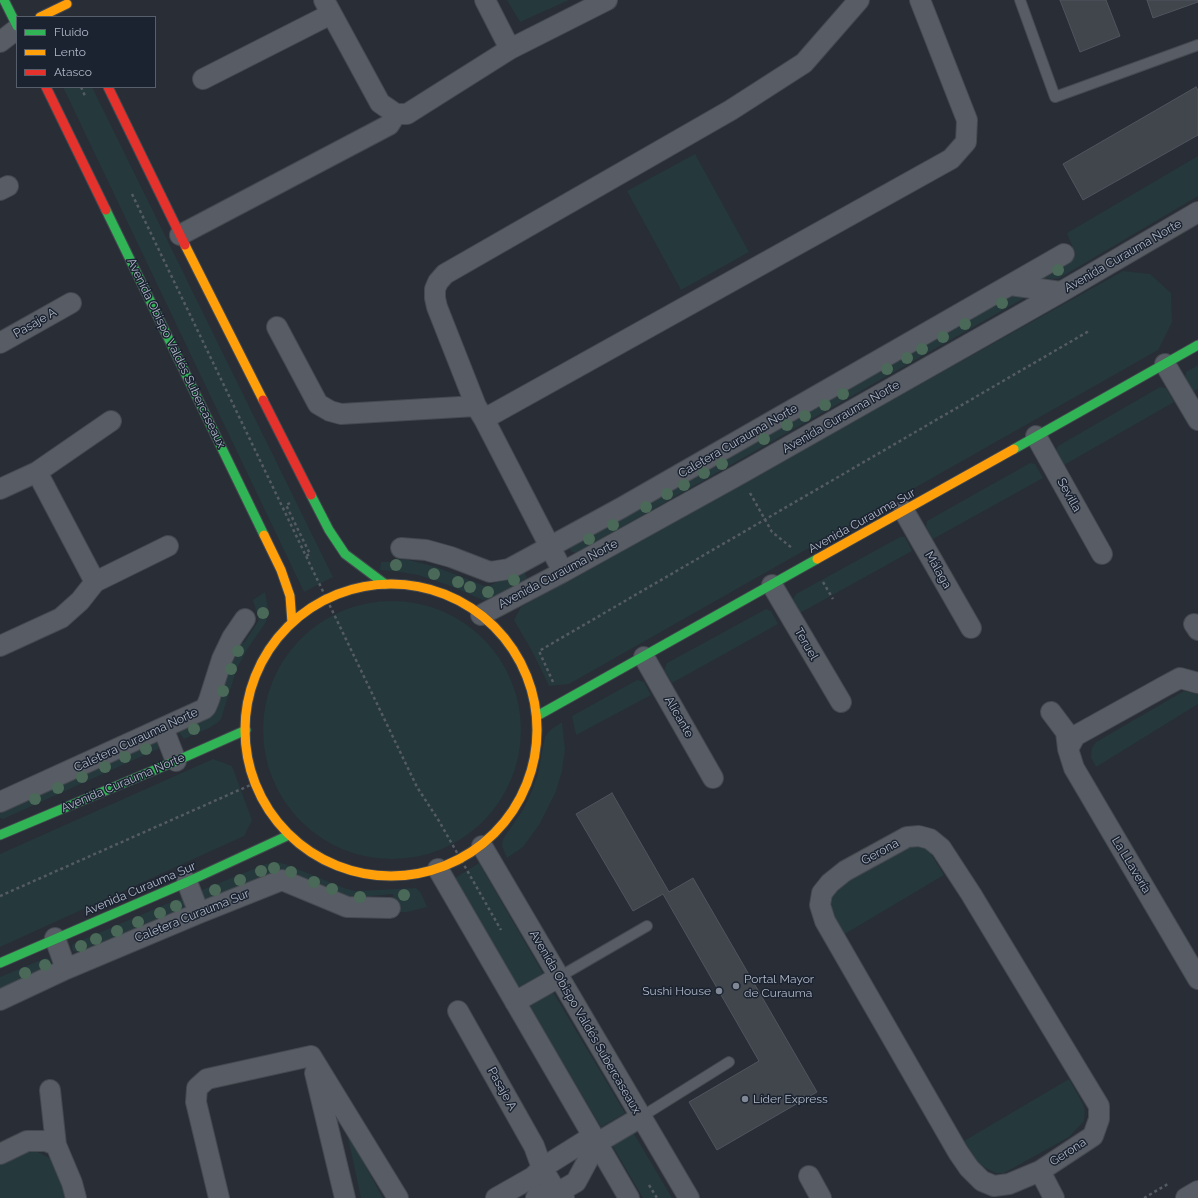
<!DOCTYPE html>
<meta charset="utf-8">
<style>
body{margin:0}
#map{position:relative;width:1198px;height:1198px;overflow:hidden;background:#282d36;font-family:Raleway,sans-serif}
canvas{display:block}
.legend{position:absolute;left:16px;top:16px;width:140px;height:72px;box-sizing:border-box;background:#1b2331;border:1px solid #575f6d;margin:0;padding:5px 7px;list-style:none;font-size:12px;color:#b1b9c8}
.legend li{display:flex;align-items:center;gap:8px;height:20px}
.legend b{width:20px;border:1px solid #575f6d}
</style>
<div id="map">
<canvas width="1198" height="1198"></canvas>
<ul class="legend">
<li><b style="height:5px;background:#30b455"></b>Fluido</li>
<li><b style="height:5px;background:#ff9f0a"></b>Lento</li>
<li><b style="height:5px;background:#e5322d"></b>Atasco</li>
</ul>
</div>
<script>
const ctx = document.querySelector('canvas').getContext('2d');
ctx.lineJoin = 'round';
function fill(path, color) { ctx.fillStyle = color; ctx.fill(path, 'evenodd'); }
const shape = rows => new Path2D(rows.map(r => 'M' + r).join(''));
function strokePath(path, color, width, dash) { ctx.strokeStyle = color; ctx.lineWidth = width; ctx.lineCap = dash ? 'butt' : 'round'; ctx.setLineDash(dash || []); ctx.stroke(path); }
function drawText(font, color, halo, rows, align = 'center') {
  ctx.font = font + ' Raleway,sans-serif'; ctx.lineWidth = 3; ctx.setLineDash([]); ctx.textBaseline = 'middle'; ctx.strokeStyle = halo; ctx.fillStyle = color; for (const [text, x, y, turn = 0] of rows) {
    ctx.save(); ctx.translate(x, y); ctx.rotate((+turn || 0) * Math.PI / 180); ctx.textAlign = isNaN(turn) ? turn : align; if (halo) ctx.strokeText(text, 0, 0); ctx.fillText(text, 0, 0); ctx.restore();
  }
}
fill(shape([
 [507,0,569,0,520,22],
 [63,87,92,87,333,577,304,592],
 [695,154,749,252,681,290,627,191],
 [1198,156,1198,196,1058,279,1032,278,1075,253,1067,233],
 [1123,271,1150,274,1171,293,1172,322,1158,350,569,684,549,686,533,653,514,620,521,607],
 [1006,295,1026,297,576,553,572,552,569,548,571,543],
 [1198,365,1198,389,1192,392,1185,378,1186,372],
 [1160,387,1166,388,1174,402,1064,465,1056,451,1058,446],
 [1030,463,1035,464,1043,478,933,539,926,527,927,521],
 [900,537,905,537,912,551,800,613,793,599,796,594],
 [394,559,409,560,436,567,485,586,489,586,521,569,524,571,527,578,490,599,483,600,448,585,418,575,394,571,380,570,381,562,392,562],
 [265,592,268,610,266,622,248,648,237,668,221,719,217,723,209,728,184,739,180,734,179,730,205,717,237,640,244,643,259,620,253,600],
 '263 730a129 129 0 1 1 258 0a129 129 0 1 1-258 0Z',
 [766,609,771,611,778,624,672,683,664,670,667,663],
 [637,680,644,682,651,695,576,735,572,716],
 [1184,691,1198,694,1198,704,1096,767,1091,757,1092,748,1096,742],
 [562,722,565,749,562,771,556,791,539,825,523,847,507,858,502,846,503,839,524,808,531,793,538,774,545,737,549,731],
 [153,740,157,742,159,746,158,749,3,819,0,818,0,809],
 [213,759,232,766,252,820,244,836,0,947,0,854],
 [914,845,922,845,928,849,944,875,843,935,828,906,833,889],
 [275,862,285,864,344,888,355,891,416,888,421,893,427,907,407,912,394,912,393,894,371,896,363,901,353,902,275,873,268,875,205,899,201,898,200,893,202,890,266,864],
 [479,863,544,975,520,990,455,878],
 [178,899,183,900,185,905,182,909,77,952,73,951,72,948,73,944],
 [46,958,49,959,51,964,49,968,0,988,0,977],
 [553,992,625,1113,601,1127,529,1005],
 [1069,1079,1083,1104,1085,1112,1084,1121,1069,1137,1004,1173,996,1173,984,1167,977,1161,964,1141],
 [633,1132,672,1198,643,1198,612,1145],
 [347,1133,383,1198,361,1198],
 [34,1150,53,1160,66,1198,0,1198,0,1164]
]), '#25383c');
const building = shape([
 [1060,0,1106,0,1120,36,1080,52,1060,0],
 [1147,0,1198,0,1198,2,1153,18,1147,0],
 [1196,87,1198,90,1198,135,1083,200,1063,164,1196,87],
 [612,793,669,892,693,878,817,1092,717,1150,689,1102,759,1061,663,894,633,911,576,814,612,793]
]);
fill(building, '#41454c');
strokePath(building, '#50555e', 1);
const lane = shape([
 [1020,0,1055,97,1198,45],
 [559,977,647,926],
 [641,1117,729,1062]
]);
const street = shape([
 [324,0,380,103,396,114],
 [485,0,510,49],
 [0,42,17,29],
 [203,79,331,14],
 [0,190,8,186],
 [180,235,389,125,396,114,407,114,510,49,607,0],
 [1010,285,1061,292],
 [277,327,318,404,330,411,341,414,476,406],
 [0,343,71,303],
 [1165,364,1198,420],
 [484,419,951,159,966,142,967,120,920,0],
 [1036,436,1102,554],
 [37,472,95,582],
 [0,489,37,472,111,421],
 [904,511,971,628],
 [401,548,426,550,451,557,490,572,509,569,621,508,1064,254],
 [563,572,484,419,476,406,437,307,435,298,435,289,438,282,445,274,731,110,804,63,859,0],
 [772,585,841,702],
 [481,615,563,572,740,474,1061,292,1198,212],
 [1194,624,1198,630],
 [0,646,61,618,80,601,95,582,168,546],
 [644,657,713,778],
 [1051,712,1066,732,1068,749,1074,768,1198,979],
 [163,728,176,761],
 [1068,749,1075,736,1165,686,1180,678,1198,683],
 [0,802,204,709,206,707,209,700,222,659,232,638,245,619],
 [919,836,930,839,941,848,971,894,1099,1106,1099,1119,1093,1136,1040,1171,1009,1184,994,1186,982,1181,969,1168,958,1152,825,921,820,905,822,893,830,883,845,871,907,837,919,836],
 [482,846,689,1198],
 [438,869,629,1198],
 [187,882,199,913],
 [55,938,66,969],
 [0,1000,66,969,199,913,282,880,347,907,390,908],
 [515,1002,559,977],
 [458,1011,534,1146,542,1168,557,1193,564,1198],
 [311,1056,398,1198],
 [315,1073,345,1198],
 [50,1090,56,1145,72,1183,76,1198],
 [0,1154,27,1141,46,1141,56,1145],
 [1040,1171,1054,1198],
 [809,1176,821,1198],
 [219,1198,196,1102,197,1088,207,1079,311,1056],
 [496,1198,533,1177,542,1168,593,1136],
 [536,1198,543,1194,557,1193,576,1182,597,1143,641,1117],
 [1186,1198,1198,1191]
]);
const fast = shape([
 [4,0,17,26],
 [106,210,264,535],
 [1014,449,1198,345],
 [311,495,329,530,345,554,385,584],
 [537,716,817,559],
 [0,835,176,761,246,730],
 [0,963,187,882,289,835]
]);
const slow = shape([
 [40,17,67,4],
 [185,245,263,400],
 [264,535,281,570,290,596,292,623],
 [817,559,1014,449],
 '245 730a146 146 0 1 1 292 0a146 146 0 1 1-292 0Z'
]);
const jam = shape([
 [46,87,106,210],
 [108,87,185,245],
 [263,400,311,495]
]);
strokePath(lane, '#44484f', 12);
strokePath(street, '#44484f', 22);
strokePath(fast, '#44484f', 11);
strokePath(slow, '#44484f', 11);
strokePath(jam, '#44484f', 11);
strokePath(shape([
 [81,87,85,96],
 [132,194,417,787,439,821,501,930],
 [750,493,772,532,792,548],
 [290,503,286,505,310,554,304,557],
 [823,582,833,599],
 [553,682,539,651,1089,331],
 [0,896,255,783],
 [649,1185,657,1198],
 [1144,1198,1168,1184]
]), '#555b62', 2.5, [3, 3]);
strokePath(lane, '#585c64', 10);
strokePath(street, '#585c64', 20);
strokePath(fast, '#30b455', 9);
strokePath(slow, '#ff9f0a', 9);
strokePath(jam, '#e5322d', 9);
ctx.fillStyle = '#4b6958';
for (const [x, y] of [
 [1058,270],
 [1002,303],
 [965,324],
 [943,337],
 [922,349],
 [907,358],
 [887,369],
 [843,394],
 [825,405],
 [805,416],
 [787,425],
 [764,439],
 [722,464],
 [704,473],
 [684,485],
 [667,494],
 [646,507],
 [613,525],
 [589,539],
 [396,565],
 [434,574],
 [514,580],
 [458,582],
 [470,587],
 [488,592],
 [263,613],
 [238,651],
 [231,669],
 [223,691],
 [194,729],
 [146,749],
 [125,757],
 [105,767],
 [82,777],
 [58,788],
 [35,799],
 [274,868],
 [261,871],
 [291,872],
 [240,880],
 [314,882],
 [332,889],
 [215,890],
 [404,895],
 [360,897],
 [176,906],
 [160,913],
 [138,922],
 [117,931],
 [96,939],
 [81,946],
 [45,965],
 [25,973]
]) { ctx.beginPath(); ctx.arc(x, y, 6, 0, 2 * Math.PI); ctx.fill(); }
for (const [x, y, r, color] of [
 [736,986,4,"#818895"],
 [719,991,4,"#818895"],
 [745,1099,4,"#818895"]
]) { const dot = new Path2D(); dot.arc(x, y, r, 0, 2 * Math.PI); ctx.fillStyle = color; ctx.fill(dot); strokePath(dot, '#1b2331', 1.5); }
drawText('12px', '#b1b9c8', '#1b2331', [
 ["Avenida Curauma Norte",1123,256,-30],
 ["Pasaje A",35,323,-30],
 ["Avenida Obispo Valdés Subercaseaux",176,353,64],
 ["Avenida Curauma Norte",841,417,-30],
 ["Caletera Curauma Norte",738,441,-30],
 ["Sevilla",1069,495,61],
 ["Avenida Curauma Sur",862,521,-29],
 ["Málaga",938,570,60],
 ["Avenida Curauma Norte",558,574,-28],
 ["Teruel",806,644,60],
 ["Alicante",679,717,60],
 ["Caletera Curauma Norte",136,740,-25],
 ["Avenida Curauma Norte",123,783,-23],
 ["Gerona",880,852,-29],
 ["La LLavería",1131,865,59],
 ["Avenida Curauma Sur",140,889,-23],
 ["Caletera Curauma Sur",192,916,-22],
 ["Avenida Obispo Valdés Subercaseaux",585,1022,60],
 ["Pasaje A",502,1089,61],
 ["Gerona",1068,1152,-33]
]);
drawText('12px', '#b1b9c8', '#1b2331', [
 ["Portal Mayor",744,979],
 ["de Curauma",744,993],
 ["Sushi House",711,991,"right"],
 ["Líder Express",753,1099]
], 'left');
</script>
